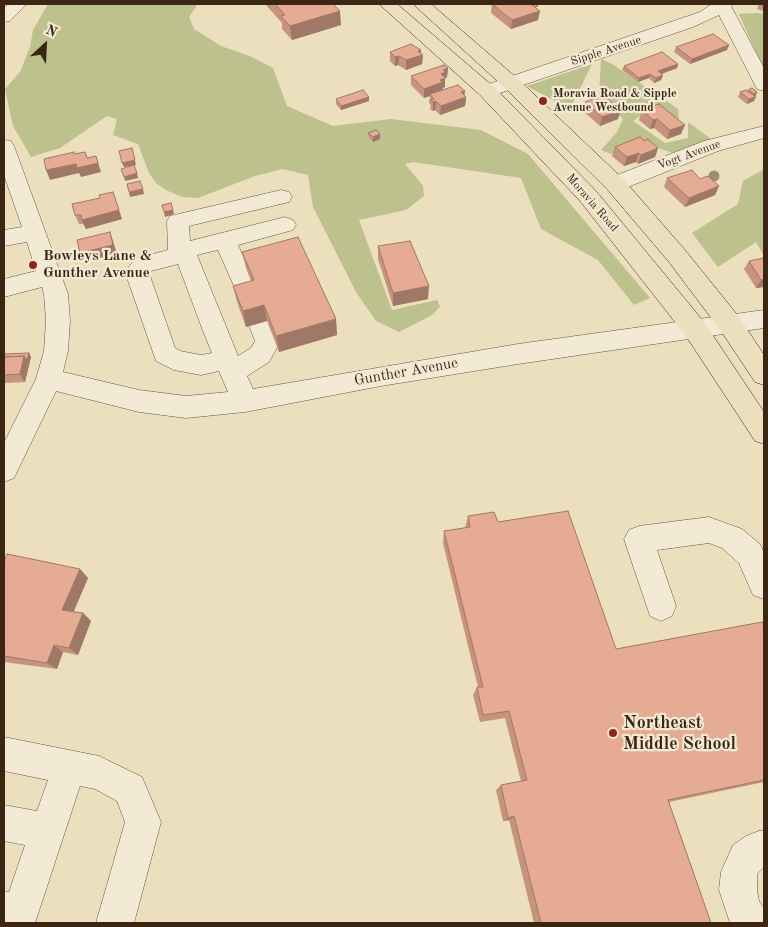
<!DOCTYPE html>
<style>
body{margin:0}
#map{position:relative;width:768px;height:927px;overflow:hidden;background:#ebdfbd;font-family:"Old Standard TT",serif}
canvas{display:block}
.frame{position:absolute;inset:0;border:5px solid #3b2614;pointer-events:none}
.north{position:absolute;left:20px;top:20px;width:50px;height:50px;-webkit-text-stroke:4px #f2ead4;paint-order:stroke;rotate:25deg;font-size:14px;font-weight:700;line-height:20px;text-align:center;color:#3b2614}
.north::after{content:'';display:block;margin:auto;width:18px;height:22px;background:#3b2614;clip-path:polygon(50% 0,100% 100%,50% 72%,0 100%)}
</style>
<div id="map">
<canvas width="768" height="927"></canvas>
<div class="frame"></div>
<div class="north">N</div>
</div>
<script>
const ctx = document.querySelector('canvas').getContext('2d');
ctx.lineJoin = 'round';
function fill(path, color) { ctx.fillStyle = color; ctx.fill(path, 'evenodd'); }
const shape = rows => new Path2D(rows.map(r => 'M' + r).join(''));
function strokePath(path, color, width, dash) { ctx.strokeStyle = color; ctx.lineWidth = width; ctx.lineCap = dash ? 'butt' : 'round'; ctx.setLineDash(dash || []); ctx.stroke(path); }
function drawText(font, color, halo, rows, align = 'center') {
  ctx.font = font + ' "Old Standard TT",serif'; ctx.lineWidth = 4.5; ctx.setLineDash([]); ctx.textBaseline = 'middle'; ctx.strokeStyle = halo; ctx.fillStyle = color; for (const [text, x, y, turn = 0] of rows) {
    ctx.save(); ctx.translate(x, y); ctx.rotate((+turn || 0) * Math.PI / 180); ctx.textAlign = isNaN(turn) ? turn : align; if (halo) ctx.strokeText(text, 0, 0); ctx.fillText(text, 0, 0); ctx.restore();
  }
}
fill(shape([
 [48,4,198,4,189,17,194,29,221,46,252,57,273,68,287,106,333,126,391,119,481,130,528,154,650,298,634,305,598,260,541,229,521,178,413,162,405,164,423,186,424,196,406,210,359,220,392,310,437,300,440,307,432,315,399,332,376,321,356,292,313,207,308,175,282,169,255,176,198,198,182,197,166,190,156,183,149,173,138,144,113,135,117,119,107,116,60,148,31,157,13,126,5,89,20,72,30,47,33,30],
 [758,13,764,14,764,71,739,14],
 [601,59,612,64,678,109,679,120,650,109,633,121,665,143,688,138,688,122,711,139,673,153,640,142,611,154,601,150,617,132,623,119,599,95],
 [592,64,570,109,527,86],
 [764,169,764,256,756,242,718,267,692,233,738,204,743,181]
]), '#bcc18e');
const minor = shape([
 [8,4,27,4,10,21,4,22,4,8,8,4],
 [712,4,733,4,731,6,764,68,764,91,757,89,755,85,719,15,693,27,494,95,487,97,480,95,477,91,480,87,700,12,712,4],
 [764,126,764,138,718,151,623,189,615,191,607,189,604,184,607,179,704,141,764,126],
 [4,140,11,141,14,146,68,294,70,321,68,351,63,372,139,390,186,396,228,392,219,371,201,375,174,370,156,361,125,272,135,259,168,250,167,221,170,216,281,190,289,192,292,197,289,202,189,226,190,241,285,217,293,220,296,225,293,230,238,245,262,298,258,304,250,307,242,304,218,250,197,255,238,356,251,348,255,341,248,323,251,316,260,314,269,316,280,342,269,362,247,376,253,389,518,344,764,310,764,328,518,364,381,386,245,412,186,418,139,412,56,391,14,478,4,482,4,443,36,379,44,351,46,321,44,294,42,287,4,297,4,279,36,271,27,242,4,246,4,230,22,227,4,175,4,140],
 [178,264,203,331,212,353,201,355,180,351,175,348,149,273,151,271,178,264],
 [709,517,742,529,760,544,764,553,764,599,753,595,739,563,722,548,709,543,657,550,676,606,672,616,661,621,650,616,624,539,629,530,639,526,709,517],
 [4,737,99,756,142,777,161,822,134,923,96,923,125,822,117,801,95,789,80,786,35,923,4,923,4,891,9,892,25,845,4,841,4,805,37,811,48,780,4,771,4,737],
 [759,831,764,831,764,867,757,874,757,890,759,901,764,908,764,923,730,923,719,890,721,872,733,845,746,836,759,831]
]);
const major = shape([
 [379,4,397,4,494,87,596,191,704,322,764,412,764,444,755,441,686,336,580,201,480,95,379,4],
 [413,4,431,4,518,79,623,179,685,250,739,317,764,355,764,385,755,382,721,331,669,262,607,189,504,87,413,4]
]);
strokePath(minor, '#67543e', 1);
strokePath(major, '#3b2614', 1);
fill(minor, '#f2ead4');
fill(major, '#ebdfbd');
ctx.fillStyle = '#9c8f71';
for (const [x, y] of [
 [714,176]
]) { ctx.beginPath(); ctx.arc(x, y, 5.5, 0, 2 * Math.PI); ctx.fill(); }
fill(shape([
 [265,4,333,4,341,25,292,40,282,29,282,23],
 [492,4,537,9,538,20,511,29,491,13],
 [759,4,764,4,764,11,757,9],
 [676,47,727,50,690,64,674,52],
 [390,52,421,53,423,55,422,64,406,70,398,65,395,66,390,61],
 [678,64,677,68,661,74,663,75,661,80,654,83,649,78,638,82,622,70,624,66],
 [448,68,447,77,445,78,445,87,443,88,442,90,464,95,466,97,465,106,440,115,435,110,433,111,430,109,431,105,429,103,430,96,424,98,411,85,411,76],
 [748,90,757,92,754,101,747,104,738,97,740,92,748,91],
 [369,97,369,101,341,110,336,104,336,99],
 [585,102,618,119,600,126,583,111],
 [642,110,681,134,667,139,654,128,650,129,639,120],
 [368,133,380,139,373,142,369,138],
 [644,141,658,148,655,157,638,164,636,162,624,166,612,156,615,147],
 [667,178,719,186,715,195,685,207,664,187],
 [72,204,122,219,86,229,83,224,79,224,75,215],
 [378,246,428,299,393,306,378,259],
 [242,252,336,319,337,335,279,352,267,321,246,327,237,302,233,286,251,281,246,268],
 [764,258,764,287,756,288,744,269,749,261],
 [4,354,31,357,25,382,4,383],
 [468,516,498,522,616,649,764,626,764,782,669,802,711,923,534,923,509,820,503,821,496,790,501,785,521,781,505,718,480,722,473,695,477,687,478,687,443,543,444,531,465,528],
 [4,562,80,569,88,578,73,612,83,613,91,621,78,655,63,652,57,669,4,662]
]), '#c5937e');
fill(shape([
 [340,11,341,25,292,40,290,26],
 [540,11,538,20,511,29,512,20],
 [729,45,727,50,690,64,692,59],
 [421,50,421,56,423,55,422,64,406,70,406,60,418,51],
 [399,56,398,65,395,66,395,57],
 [678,64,677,68,656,76,658,71],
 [448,68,447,77,445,78,445,87,443,88,442,92,430,94,430,96,424,98,424,89,441,74,443,70],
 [650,74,649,78,638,82,639,78],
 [663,75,661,80,654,83,656,78],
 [465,91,464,98,466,97,465,106,440,115,441,106,461,92],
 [757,92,754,101,747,104,749,99,752,98,754,94],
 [369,97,369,101,341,110,341,106],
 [436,101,435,110,433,111,433,102],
 [621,110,618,119,600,126,602,117],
 [657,119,654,128,650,129,653,120],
 [685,125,681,134,667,139,670,130],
 [380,134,380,139,373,142,373,137],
 [132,148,136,165,124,167,122,163],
 [658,148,655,157,638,164,641,155],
 [85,152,89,161,96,156,101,172,81,177,79,173,50,180,46,170,76,164],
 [639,153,636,162,624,166,627,157],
 [137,173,138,178,125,181,124,177],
 [719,186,715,195,685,207,689,198],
 [143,189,144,194,130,197,129,192],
 [113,192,122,219,86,229,82,220],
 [173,210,174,214,165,217,164,212],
 [110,232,113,241,117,254,84,262,80,253],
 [764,279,764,287,756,288,761,280],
 [429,286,428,299,393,306,393,293],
 [264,305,267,321,246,327,243,311],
 [336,319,337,335,279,352,276,336],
 [29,353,31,357,25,382,20,374,24,356],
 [80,569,88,578,71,618,62,610],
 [83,613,91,621,78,655,69,648],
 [54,645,63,652,57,669,47,663],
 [514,816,509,820,503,821,508,818]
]), '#a07867');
const building = shape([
 [275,4,333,4,340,11,290,26,281,16,285,15,275,4],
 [492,4,531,4,540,11,512,20,492,4],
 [531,4,535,4,538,6,535,7,531,4],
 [713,34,729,45,692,59,676,47,713,34],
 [411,44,421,50,418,51,423,55,406,60,399,56,395,57,390,52,411,44],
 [662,52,678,64,658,71,663,75,656,78,650,74,639,78,624,66,662,52],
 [444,65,448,68,443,70,446,72,441,74,446,78,440,80,443,82,424,89,411,76,444,65],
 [458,85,465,91,461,92,466,97,441,106,436,101,433,102,431,100,434,99,430,94,458,85],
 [752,88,757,92,754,94,748,90,752,88],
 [363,90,369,97,341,106,336,99,363,90],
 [746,90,756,97,749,99,740,92,746,90],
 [603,95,621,110,602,117,585,102,603,95],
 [659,104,685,125,670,130,657,119,653,120,642,110,659,104],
 [376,130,380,134,373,137,368,133,376,130],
 [640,137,644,141,648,139,658,148,641,155,639,153,627,157,615,147,640,137],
 [132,148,135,160,122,163,119,151,132,148],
 [74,152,74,154,85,152,87,158,96,156,98,163,77,168,76,164,46,170,44,159,74,152],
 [134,165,137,173,124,177,121,169,134,165],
 [692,170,700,179,708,176,719,186,689,198,667,178,692,170],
 [140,181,143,189,129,192,127,184,140,181],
 [113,192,119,210,82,220,81,215,75,215,72,204,100,198,99,195,113,192],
 [171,203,173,210,164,212,162,205,171,203],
 [110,232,113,245,80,253,77,240,110,232],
 [298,237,336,319,276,336,264,305,243,311,233,286,254,280,242,252,298,237],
 [410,241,429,286,393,293,378,246,410,241],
 [764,258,764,279,761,280,749,261,764,258],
 [29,353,27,360,24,356,4,357,4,354,29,353],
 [24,356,20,374,4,375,4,357,24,356],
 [568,511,616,649,762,622,764,626,764,780,668,800,711,923,541,923,514,816,508,818,501,785,527,780,509,711,483,715,477,687,483,687,444,531,470,527,468,516,494,512,498,522,568,511],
 [7,554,80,569,62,610,83,613,69,648,54,645,47,663,4,656,4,562,7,554]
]);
fill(building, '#e5ab93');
strokePath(building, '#a07867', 1);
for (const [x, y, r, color] of [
 [543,101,5,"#8f2418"],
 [33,265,5,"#8f2418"],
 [613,733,5,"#8f2418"]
]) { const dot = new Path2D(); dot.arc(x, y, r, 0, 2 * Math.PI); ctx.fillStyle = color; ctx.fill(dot); strokePath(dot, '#f2ead4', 2); }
drawText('12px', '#3b2614', '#f2ead4', [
 ["Sipple Avenue",606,51,-18],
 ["Vogt Avenue",689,155,-20],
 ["Moravia Road",592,203,49]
]);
drawText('bold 12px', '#3b2614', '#f2ead4', [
 ["Moravia Road & Sipple",553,94],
 ["Avenue Westbound",553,108]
], 'left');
drawText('bold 15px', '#3b2614', '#f2ead4', [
 ["Bowleys Lane &",43,256],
 ["Gunther Avenue",43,273]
], 'left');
drawText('15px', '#3b2614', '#f2ead4', [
 ["Gunther Avenue",406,372,-10]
]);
drawText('bold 18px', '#3b2614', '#f2ead4', [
 ["Northeast",623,723],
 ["Middle School",623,744]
], 'left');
</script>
